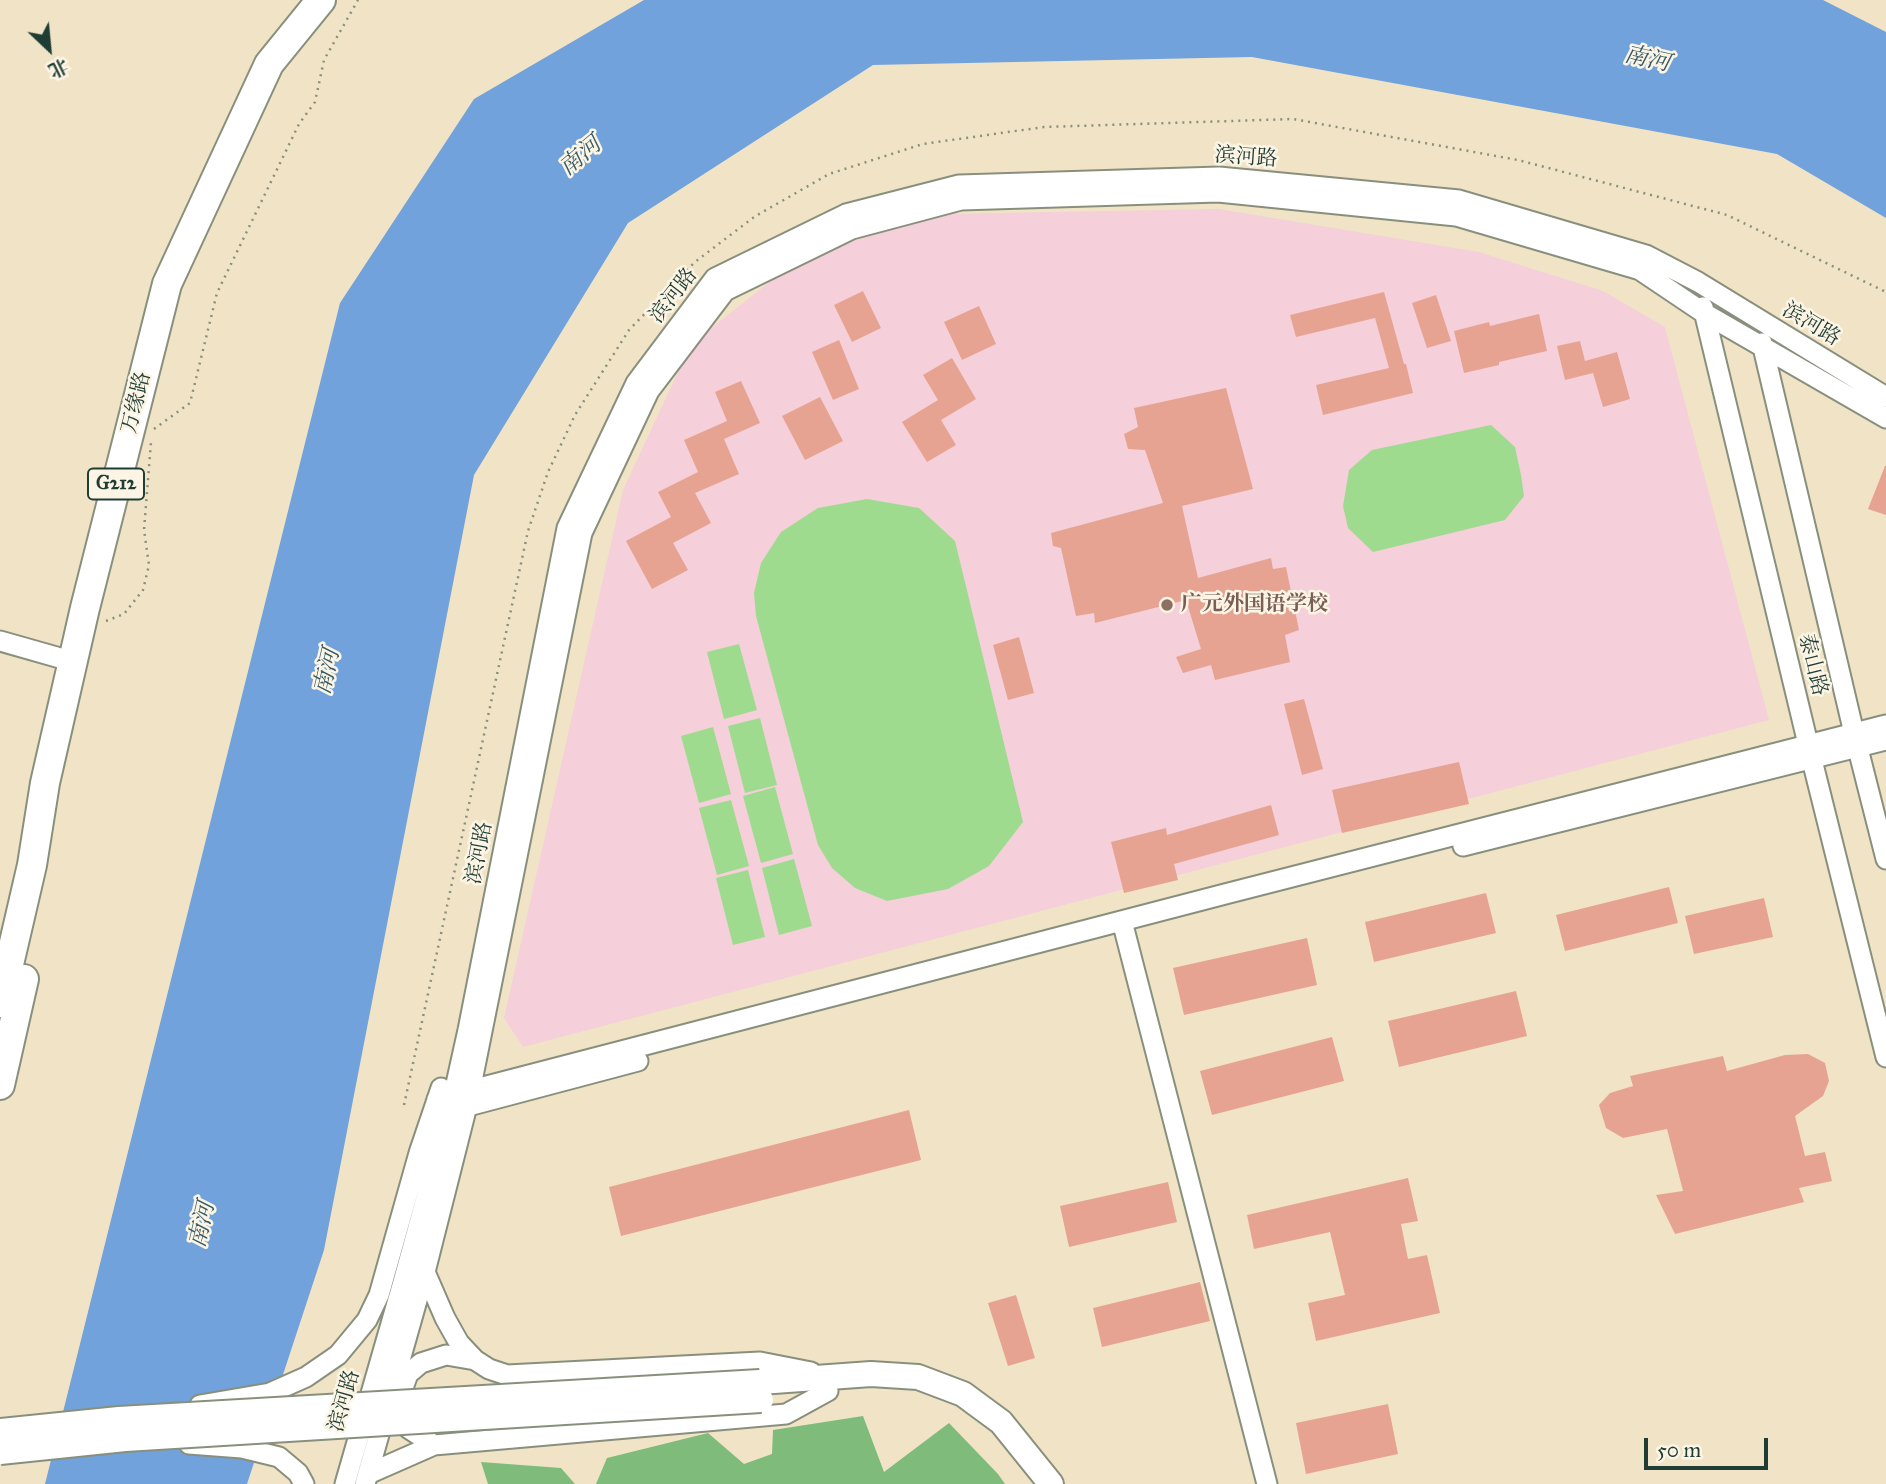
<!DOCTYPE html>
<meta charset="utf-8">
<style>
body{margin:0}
#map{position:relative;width:1886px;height:1484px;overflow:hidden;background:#f1e4c6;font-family:"IM FELL Great Primer","Noto Serif SC",serif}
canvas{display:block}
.north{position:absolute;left:14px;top:14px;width:70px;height:70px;-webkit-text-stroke:5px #fcf5e5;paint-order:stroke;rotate:154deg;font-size:19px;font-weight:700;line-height:28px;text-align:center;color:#1f3d34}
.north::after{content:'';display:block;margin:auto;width:24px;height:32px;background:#1f3d34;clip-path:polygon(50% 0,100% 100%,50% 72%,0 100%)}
.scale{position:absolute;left:1644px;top:1438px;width:124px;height:32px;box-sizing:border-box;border:4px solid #1f3d34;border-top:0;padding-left:9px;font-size:21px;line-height:24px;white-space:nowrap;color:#1f3d34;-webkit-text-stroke:5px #fcf5e5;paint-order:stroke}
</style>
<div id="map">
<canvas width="1886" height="1484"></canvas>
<div class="north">北</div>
<div class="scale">50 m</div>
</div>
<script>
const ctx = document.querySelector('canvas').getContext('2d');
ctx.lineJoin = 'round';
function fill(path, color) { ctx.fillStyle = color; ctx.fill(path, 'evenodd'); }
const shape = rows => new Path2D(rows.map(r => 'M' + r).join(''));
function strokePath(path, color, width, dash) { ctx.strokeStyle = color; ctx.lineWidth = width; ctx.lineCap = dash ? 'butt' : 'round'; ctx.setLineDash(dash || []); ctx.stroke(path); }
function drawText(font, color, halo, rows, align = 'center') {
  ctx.font = font + ' "IM FELL Great Primer","Noto Serif SC",serif'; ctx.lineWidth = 5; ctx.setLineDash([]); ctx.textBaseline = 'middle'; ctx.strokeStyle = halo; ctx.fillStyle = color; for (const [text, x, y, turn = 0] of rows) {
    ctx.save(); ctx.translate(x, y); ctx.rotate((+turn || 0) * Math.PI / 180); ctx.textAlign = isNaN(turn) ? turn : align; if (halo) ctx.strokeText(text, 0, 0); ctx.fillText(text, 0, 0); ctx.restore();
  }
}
fill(shape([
 [1219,209,1479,252,1603,291,1665,327,1769,720,523,1047,504,1018,623,490,691,344,800,258,939,214]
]), '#f5cfd9');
fill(shape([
 [1491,425,1515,447,1521,475,1524,496,1505,520,1373,552,1348,528,1343,506,1349,470,1372,450],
 [867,499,919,508,955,541,1023,822,989,866,948,889,887,901,855,888,832,868,818,845,756,616,754,593,761,563,781,532,818,508],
 [739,644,757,710,724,719,707,652],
 [760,718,777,785,745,793,728,726],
 [713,727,731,794,699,803,681,736],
 [775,787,793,854,761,863,743,796],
 [731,800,749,866,717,875,699,808],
 [794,859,812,926,779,935,762,868],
 [748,870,765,937,733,945,716,878]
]), '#9fdb8f');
fill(shape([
 [863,1416,884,1472,949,1423,998,1474,1005,1484,596,1484,607,1458,708,1433,744,1464,772,1454,773,1430],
 [481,1462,561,1468,575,1484,488,1484]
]), '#7fbb7a');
fill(shape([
 [644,0,1823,0,1886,32,1886,218,1777,154,1252,57,873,65,628,223,474,475,324,1250,247,1484,45,1484,340,303,474,99]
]), '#71a2db');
fill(shape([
 [863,291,881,328,852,342,834,305],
 [1384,292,1404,364,1406,364,1413,393,1323,415,1316,385,1389,368,1375,318,1296,337,1290,315],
 [1436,295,1451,341,1427,348,1412,303],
 [979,306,996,344,962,360,944,322],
 [1539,314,1547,351,1499,362,1499,365,1464,373,1454,331,1489,322,1490,326],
 [839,340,859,389,833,400,812,352],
 [1580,341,1585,361,1617,352,1630,399,1603,407,1593,373,1565,380,1557,346],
 [952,358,976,399,941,420,956,445,927,462,902,422,938,400,923,375],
 [741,381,760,423,724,439,739,474,695,493,711,523,673,543,688,570,652,589,626,541,671,517,658,492,698,472,684,440,727,421,715,392],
 [1226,388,1253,489,1182,506,1198,578,1271,558,1273,569,1286,567,1299,630,1285,635,1290,662,1215,680,1211,665,1183,673,1176,657,1201,649,1186,600,1095,623,1094,613,1076,616,1061,548,1053,546,1051,533,1163,503,1145,450,1128,449,1124,434,1138,427,1134,408],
 [820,397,843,441,805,460,782,416],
 [1885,466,1886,466,1886,515,1868,509],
 [1019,637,1034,693,1008,700,993,645],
 [1304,699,1323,769,1302,775,1284,704],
 [1459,762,1469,804,1342,833,1332,790],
 [1271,805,1279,835,1174,864,1178,880,1124,893,1111,842,1166,828,1167,835],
 [1669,887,1678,923,1565,951,1556,915],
 [1486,893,1496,933,1374,962,1365,922],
 [1764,898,1773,937,1694,954,1685,916],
 [1307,938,1317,985,1184,1015,1173,968],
 [1516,991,1527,1036,1399,1067,1388,1021],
 [1332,1037,1344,1081,1212,1115,1200,1071],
 [1808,1054,1825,1063,1829,1081,1823,1096,1795,1116,1805,1156,1825,1152,1832,1181,1799,1188,1804,1202,1675,1234,1656,1195,1683,1191,1667,1129,1623,1138,1606,1128,1599,1105,1610,1093,1633,1086,1630,1076,1723,1056,1727,1071,1785,1055],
 [909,1110,921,1160,621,1236,609,1187],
 [1408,1178,1418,1221,1401,1224,1408,1259,1427,1255,1440,1313,1316,1341,1308,1303,1345,1295,1330,1232,1254,1249,1247,1215],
 [1168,1182,1177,1222,1069,1247,1060,1206],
 [1200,1282,1210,1321,1102,1347,1093,1308],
 [1016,1295,1035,1358,1008,1366,988,1303],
 [1388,1404,1398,1454,1306,1474,1296,1423]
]), '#e7a392');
const minor = shape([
 [1703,307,1808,744,1886,1057],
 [1762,343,1854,733,1886,859],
 [0,641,60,658],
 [1463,846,1886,740],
 [1122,921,1267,1484],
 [437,1099,1229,893,1886,725],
 [457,1109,638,1061],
 [425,1272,445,1318,459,1343,475,1360,489,1369,507,1375,760,1362,811,1372],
 [200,1405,270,1393,306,1377,338,1355,367,1320,379,1295,419,1153,441,1088],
 [189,1444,242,1448,279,1457,298,1473,304,1484],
 [434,1445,408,1428,401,1406,403,1388,408,1374,421,1363,446,1355,475,1360],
 [368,1474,434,1445,786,1414,828,1391],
 [345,1484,403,1282,450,1111,468,1030,567,528,636,383,715,278,846,214,959,185,1219,177,1459,200,1646,255,1698,282,1886,397],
 [365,1484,425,1272,467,1106,582,533,649,391,725,291,852,229,961,200,1218,192,1456,216,1640,270,1704,313,1886,418]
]);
const major = shape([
 [760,1382,871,1374,918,1377,963,1394,1001,1422,1051,1484]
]);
const highway = shape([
 [0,1003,32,865,45,783,85,608,167,284,269,64,321,0],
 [0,1085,24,979]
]);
strokePath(minor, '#88907d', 23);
strokePath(major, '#88907d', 28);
strokePath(highway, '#88907d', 32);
strokePath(shape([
 [154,429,190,403,217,293,299,124,315,102,324,60,358,0],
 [106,621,124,614,143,590,149,565,144,530,151,442],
 [404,1105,528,531,548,472,575,415,629,330,695,262,754,217,829,174,923,144,1044,127,1293,119,1518,160,1727,215,1886,292]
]), '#88907d', 2.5, [2, 5]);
strokePath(minor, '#fff', 19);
strokePath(major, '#fff', 24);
strokePath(highway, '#fff', 28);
const majorBridge = shape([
 [0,1431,119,1419,760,1382],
 [0,1452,125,1439,761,1400]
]);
strokePath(majorBridge, '#88907d', 28, []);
strokePath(majorBridge, '#fff', 24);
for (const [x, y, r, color] of [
 [1167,605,7,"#8d6e63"]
]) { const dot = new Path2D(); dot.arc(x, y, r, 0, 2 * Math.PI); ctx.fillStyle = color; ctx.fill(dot); strokePath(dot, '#fcf5e5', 2.5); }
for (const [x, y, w] of [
 [116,484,56]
]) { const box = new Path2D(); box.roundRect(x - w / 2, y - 15.5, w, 31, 5); ctx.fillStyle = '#fcf5e5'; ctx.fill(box); strokePath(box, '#1f3d34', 2); }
drawText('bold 19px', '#1f3d34', null, [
 ["G212",116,484]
]);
drawText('21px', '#1f3d34', '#fcf5e5', [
 ["滨河路",1246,158,4],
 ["滨河路",674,296,-52],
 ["滨河路",1811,325,31],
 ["万缘路",137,403,-76],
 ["泰山路",1812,665,76],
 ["滨河路",480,853,-79],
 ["滨河路",345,1401,-74]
]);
drawText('bold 21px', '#785e54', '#fcf5e5', [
 ["广元外国语学校",1181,605]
], 'left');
drawText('italic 23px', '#385b66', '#fcf5e5', [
 ["南河",1647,60,13],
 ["南河",581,157,-40],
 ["南河",328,672,-77],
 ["南河",203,1225,-77]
]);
</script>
